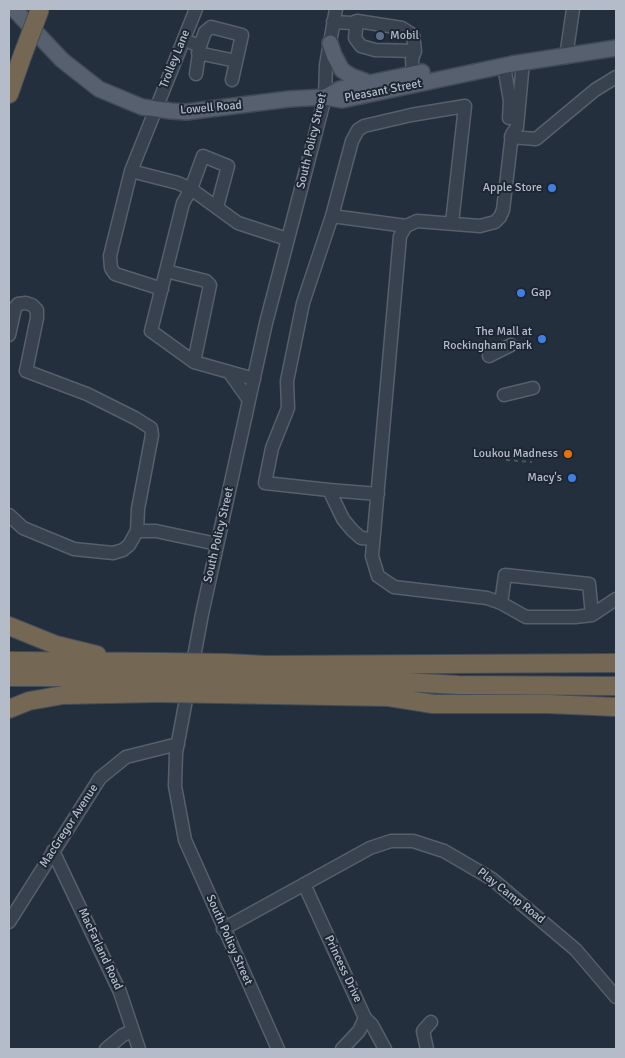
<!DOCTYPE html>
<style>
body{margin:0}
#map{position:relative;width:625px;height:1058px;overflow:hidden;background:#242f3e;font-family:Signika,sans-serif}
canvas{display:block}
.frame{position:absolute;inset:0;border:10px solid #b4bcc9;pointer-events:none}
</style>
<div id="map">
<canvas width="625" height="1058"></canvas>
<div class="frame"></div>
</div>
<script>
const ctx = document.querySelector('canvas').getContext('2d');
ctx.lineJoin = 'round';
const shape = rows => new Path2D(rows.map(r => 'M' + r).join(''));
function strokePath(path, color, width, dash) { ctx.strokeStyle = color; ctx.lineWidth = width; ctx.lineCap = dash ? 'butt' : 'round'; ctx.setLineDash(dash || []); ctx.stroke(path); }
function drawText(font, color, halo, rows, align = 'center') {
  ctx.font = font + ' Signika,sans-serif'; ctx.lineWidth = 4; ctx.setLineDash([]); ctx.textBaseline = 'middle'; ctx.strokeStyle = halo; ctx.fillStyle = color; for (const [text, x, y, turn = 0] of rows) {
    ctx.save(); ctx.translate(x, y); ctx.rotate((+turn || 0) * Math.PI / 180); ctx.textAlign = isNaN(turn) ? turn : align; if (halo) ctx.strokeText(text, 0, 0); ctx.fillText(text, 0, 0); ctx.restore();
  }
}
const minor = shape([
 [357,21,355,38,361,46,375,50,415,51],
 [333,22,352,23,357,21,402,28,413,35,415,51,412,59,413,74],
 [192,43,200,46,196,74],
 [200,46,205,32,211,27,242,35,232,80],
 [198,53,236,61],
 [566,57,573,9],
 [523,62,517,127,512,134,503,210,500,217,495,222,480,226,417,221,406,226,400,236,372,556,378,576,394,587,487,598,501,603,505,575,589,584,592,615],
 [504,66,510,101,509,118],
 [511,137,536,139,595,90,616,77],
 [131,171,178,183,191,189,238,223,287,239],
 [217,207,228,166,203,156,191,189,183,203,151,331,194,362,254,379],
 [332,216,406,226],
 [166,271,206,281,210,285,194,362],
 [162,289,115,274,111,268,110,256,131,171,196,9],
 [9,335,15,308,18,304,26,303,32,305,37,310,37,318,26,371,87,394,135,418,151,428,152,435,138,509,137,531,129,545,123,550,113,553,74,549,23,528,9,515],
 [489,356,511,345],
 [229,372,249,400],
 [504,395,533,388],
 [329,490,378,494],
 [137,531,156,531,217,544],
 [373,539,361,538,352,530,343,519,329,490,265,483,272,448,288,408,287,381,303,303,332,216,352,141,358,130,364,126,411,115,465,106,452,223],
 [501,603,526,617,575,617,592,615,616,599],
 [53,851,120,992,139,1049],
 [304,884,365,1018,359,1031,342,1049],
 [9,922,100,778,126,757,178,744],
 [223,929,370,848,391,841,413,841,444,851,492,879,576,950,616,997],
 [365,1018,372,1025,385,1049],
 [106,1049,123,1035,133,1031],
 [278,1049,185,840,175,786,176,753,202,614,266,323,325,97,326,65,336,9],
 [427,1049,423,1031,431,1022]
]);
const major = shape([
 [14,9,62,60,99,89,142,107,171,111,186,112,289,99,325,97,342,100,512,64,616,48],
 [330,43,334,55,342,70,351,76,367,82],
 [325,97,340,89,422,72]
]);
const highway = shape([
 [9,94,23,54],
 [9,626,56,645,97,655],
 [9,661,164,662],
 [226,663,266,665,616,663],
 [9,677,161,677],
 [223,678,388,681,458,685,616,686],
 [219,694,389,697,433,704,548,704,616,707],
 [9,709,29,701,63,695,157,693]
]);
strokePath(minor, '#565f6c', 15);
strokePath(major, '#414a57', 18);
strokePath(highway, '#434c59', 20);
strokePath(shape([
 [506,460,532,462]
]), '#44595c', 2, [4, 4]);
strokePath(minor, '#38414e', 12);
strokePath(major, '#56606e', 15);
strokePath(highway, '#746855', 18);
const highwayBridge = shape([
 [23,54,40,9],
 [164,662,226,663],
 [161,677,223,678],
 [157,693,219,694]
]);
strokePath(highwayBridge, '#434c59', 20, []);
strokePath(highwayBridge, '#746855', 18);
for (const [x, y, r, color] of [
 [380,36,5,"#5c6f8a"],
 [552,188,5,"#3f7fe0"],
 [521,293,5,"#3f7fe0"],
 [542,339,5,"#3f7fe0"],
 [568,454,5,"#e8710a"],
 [572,478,5,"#3f7fe0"]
]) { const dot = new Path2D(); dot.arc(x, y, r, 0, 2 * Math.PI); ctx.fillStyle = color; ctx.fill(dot); strokePath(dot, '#1d2633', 2); }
drawText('12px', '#b4bcc9', '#1d2633', [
 ["Mobil",390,36,"left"],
 ["Apple Store",542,188],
 ["Gap",531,293,"left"],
 ["The Mall at",532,332],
 ["Rockingham Park",532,346],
 ["Loukou Madness",558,454],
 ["Macy's",562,478]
], 'right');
drawText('12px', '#b4bcc9', '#1d2633', [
 ["Trolley Lane",175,59,-68],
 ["Pleasant Street",383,91,-11],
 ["Lowell Road",211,108,-5],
 ["South Policy Street",312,141,-77],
 ["South Policy Street",219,535,-77],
 ["MacGregor Avenue",69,826,-57],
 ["Play Camp Road",511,896,38],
 ["South Policy Street",229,940,66],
 ["MacFarland Road",100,949,65],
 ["Princess Drive",343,969,65]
]);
</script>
